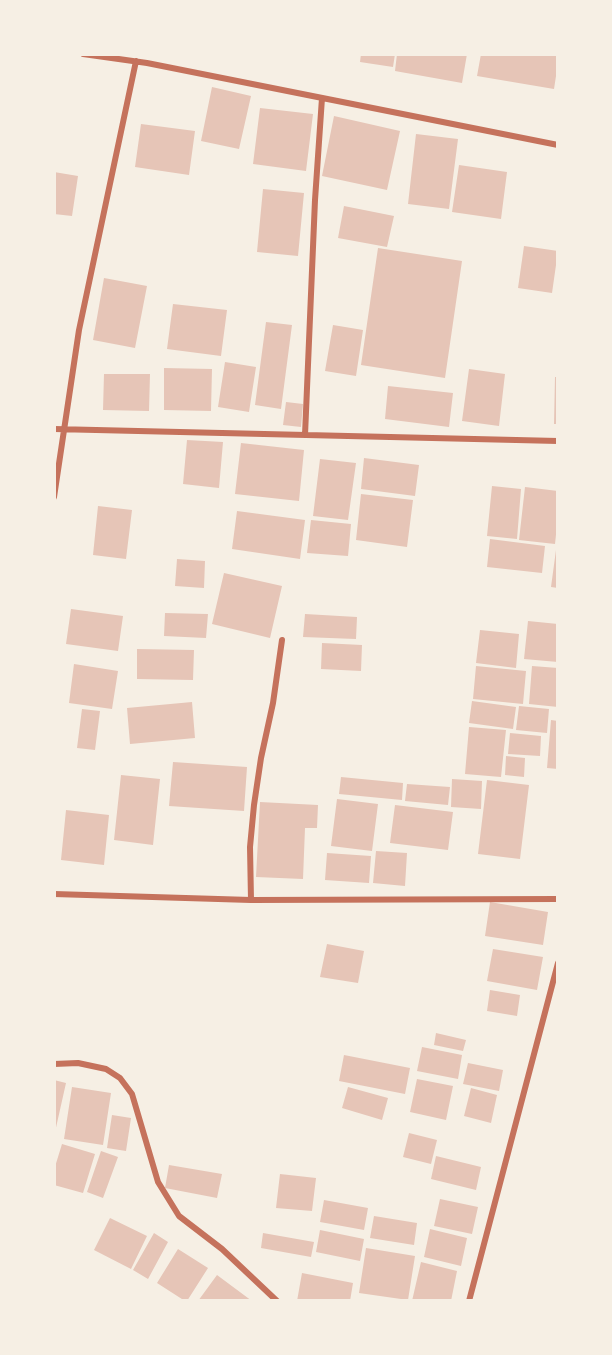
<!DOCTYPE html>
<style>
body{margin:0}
#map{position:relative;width:612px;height:1355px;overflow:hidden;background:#f6efe4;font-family:"Golos Text",sans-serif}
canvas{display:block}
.frame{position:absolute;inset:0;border:56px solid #f6efe4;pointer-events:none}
</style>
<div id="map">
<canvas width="612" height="1355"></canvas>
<div class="frame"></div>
</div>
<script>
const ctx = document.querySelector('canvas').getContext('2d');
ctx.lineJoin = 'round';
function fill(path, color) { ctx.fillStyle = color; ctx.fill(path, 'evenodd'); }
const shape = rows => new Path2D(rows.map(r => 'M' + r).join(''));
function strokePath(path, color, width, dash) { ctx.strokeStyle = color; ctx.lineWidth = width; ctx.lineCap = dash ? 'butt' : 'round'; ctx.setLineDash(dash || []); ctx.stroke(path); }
fill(shape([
 [361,54,395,54,393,67,360,62],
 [397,54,467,54,462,83,395,71],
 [481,54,558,54,558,63,554,89,477,76],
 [212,87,251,96,239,149,201,141],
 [260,108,313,114,306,171,253,164],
 [334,116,400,131,387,190,322,176],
 [141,124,195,131,189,175,135,167],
 [416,134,458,139,449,209,408,204],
 [459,165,507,172,501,219,452,212],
 [54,172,78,176,72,216,54,214],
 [263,189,304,193,298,256,257,252],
 [344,206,394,216,387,247,338,238],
 [524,246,558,251,552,293,518,288],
 [378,248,462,261,445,378,361,365],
 [104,278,147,286,135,348,93,340],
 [173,304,227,310,221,356,167,349],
 [266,322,292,325,281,409,255,405],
 [333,325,363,330,356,376,325,371],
 [225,362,256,367,249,412,218,407],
 [164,368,212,369,211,411,164,410],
 [469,369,505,374,499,426,462,421],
 [104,374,150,374,149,411,103,410],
 [555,377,558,377,558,424,554,424],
 [388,386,453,393,449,427,385,419],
 [286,402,303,404,301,427,283,425],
 [187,440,223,442,219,488,183,484],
 [241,443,304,450,299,501,235,494],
 [364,458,419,465,415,496,361,489],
 [320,459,356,463,348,520,313,516],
 [492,486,521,489,517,539,487,536],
 [525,487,558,491,558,516,555,544,519,540],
 [361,494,413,500,407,547,356,540],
 [98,506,132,510,126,559,93,555],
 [237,511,305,520,300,559,232,549],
 [311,520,351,524,348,556,307,553],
 [490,539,545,546,542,573,487,567],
 [556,550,558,550,558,588,551,587],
 [177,559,205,561,204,588,175,586],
 [224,573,282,586,270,638,212,624],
 [71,609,123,616,118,651,66,644],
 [165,613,208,614,206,638,164,636],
 [305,614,357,617,356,639,303,637],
 [528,621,558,624,558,662,524,659],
 [480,630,519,634,516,668,476,663],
 [322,643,362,645,361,671,321,669],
 [137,649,194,650,193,680,137,679],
 [74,664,118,671,112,709,69,703],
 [476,666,526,671,523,704,473,699],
 [532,666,558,668,558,707,529,704],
 [472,701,516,707,513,729,469,723],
 [192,702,195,738,130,744,127,708],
 [519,706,549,709,547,733,516,730],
 [82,709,100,711,95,750,77,748],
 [551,720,558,721,558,769,547,768],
 [469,727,506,730,501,777,465,774],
 [510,733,541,736,540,756,508,754],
 [506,756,525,758,524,777,505,775],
 [173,762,247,767,244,811,169,806],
 [121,775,160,779,153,845,114,840],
 [341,777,403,783,402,800,339,794],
 [452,779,482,781,481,809,451,807],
 [487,780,529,785,520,859,478,854],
 [407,784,450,787,448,805,405,801],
 [337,799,378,804,372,851,331,846],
 [260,802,318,805,317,828,305,828,303,879,256,877],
 [395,805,453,812,448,850,390,843],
 [66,810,109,815,104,865,61,860],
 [376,851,407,853,405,886,373,883],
 [327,853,371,856,369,883,325,880],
 [490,902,548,912,543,945,485,936],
 [327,944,364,951,358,983,320,977],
 [493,949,543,957,537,990,487,981],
 [490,990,520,995,517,1016,487,1011],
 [436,1033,466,1040,463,1051,434,1045],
 [422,1047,462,1055,458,1079,417,1071],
 [344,1055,410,1068,405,1094,339,1081],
 [468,1063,503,1070,499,1091,463,1084],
 [417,1079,453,1086,446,1120,410,1112],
 [54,1080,66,1083,55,1132,54,1132],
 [72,1087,111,1093,103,1145,64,1139],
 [348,1087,388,1098,382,1120,342,1108],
 [471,1088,497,1095,491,1123,464,1116],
 [112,1115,131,1118,126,1151,107,1148],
 [409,1133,437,1140,431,1164,403,1157],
 [62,1144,95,1154,83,1193,54,1185,54,1170],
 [101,1151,118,1157,103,1198,87,1192],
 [436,1156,481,1167,476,1190,431,1179],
 [169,1165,222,1174,217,1198,165,1188],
 [280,1174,316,1178,312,1211,276,1208],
 [440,1199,478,1207,472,1234,434,1226],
 [324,1200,368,1208,364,1230,320,1222],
 [374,1216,417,1223,414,1245,370,1238],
 [110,1218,147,1236,131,1269,94,1250],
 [430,1229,467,1238,461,1266,424,1257],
 [320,1230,364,1239,360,1261,316,1252],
 [154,1233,168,1242,148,1279,133,1270],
 [263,1233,314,1242,311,1257,261,1248],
 [366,1248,415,1256,408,1300,359,1293],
 [178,1249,208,1268,187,1301,185,1301,157,1283],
 [421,1262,457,1271,451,1301,412,1301],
 [302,1273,353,1283,350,1301,297,1301],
 [217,1275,252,1301,198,1301]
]), '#e6c5b7');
strokePath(shape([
 [83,54,147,63,558,145],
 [54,429,558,441],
 [305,435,315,200,322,98],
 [54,497,79,330,136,61],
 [54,894,251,900,558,899],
 [251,900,250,847,254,805,261,758,273,703,282,640],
 [54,1064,78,1063,106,1069,120,1078,132,1094,158,1182,179,1216,222,1249,277,1301],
 [469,1301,558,963]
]), '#c5725c', 6);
</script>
